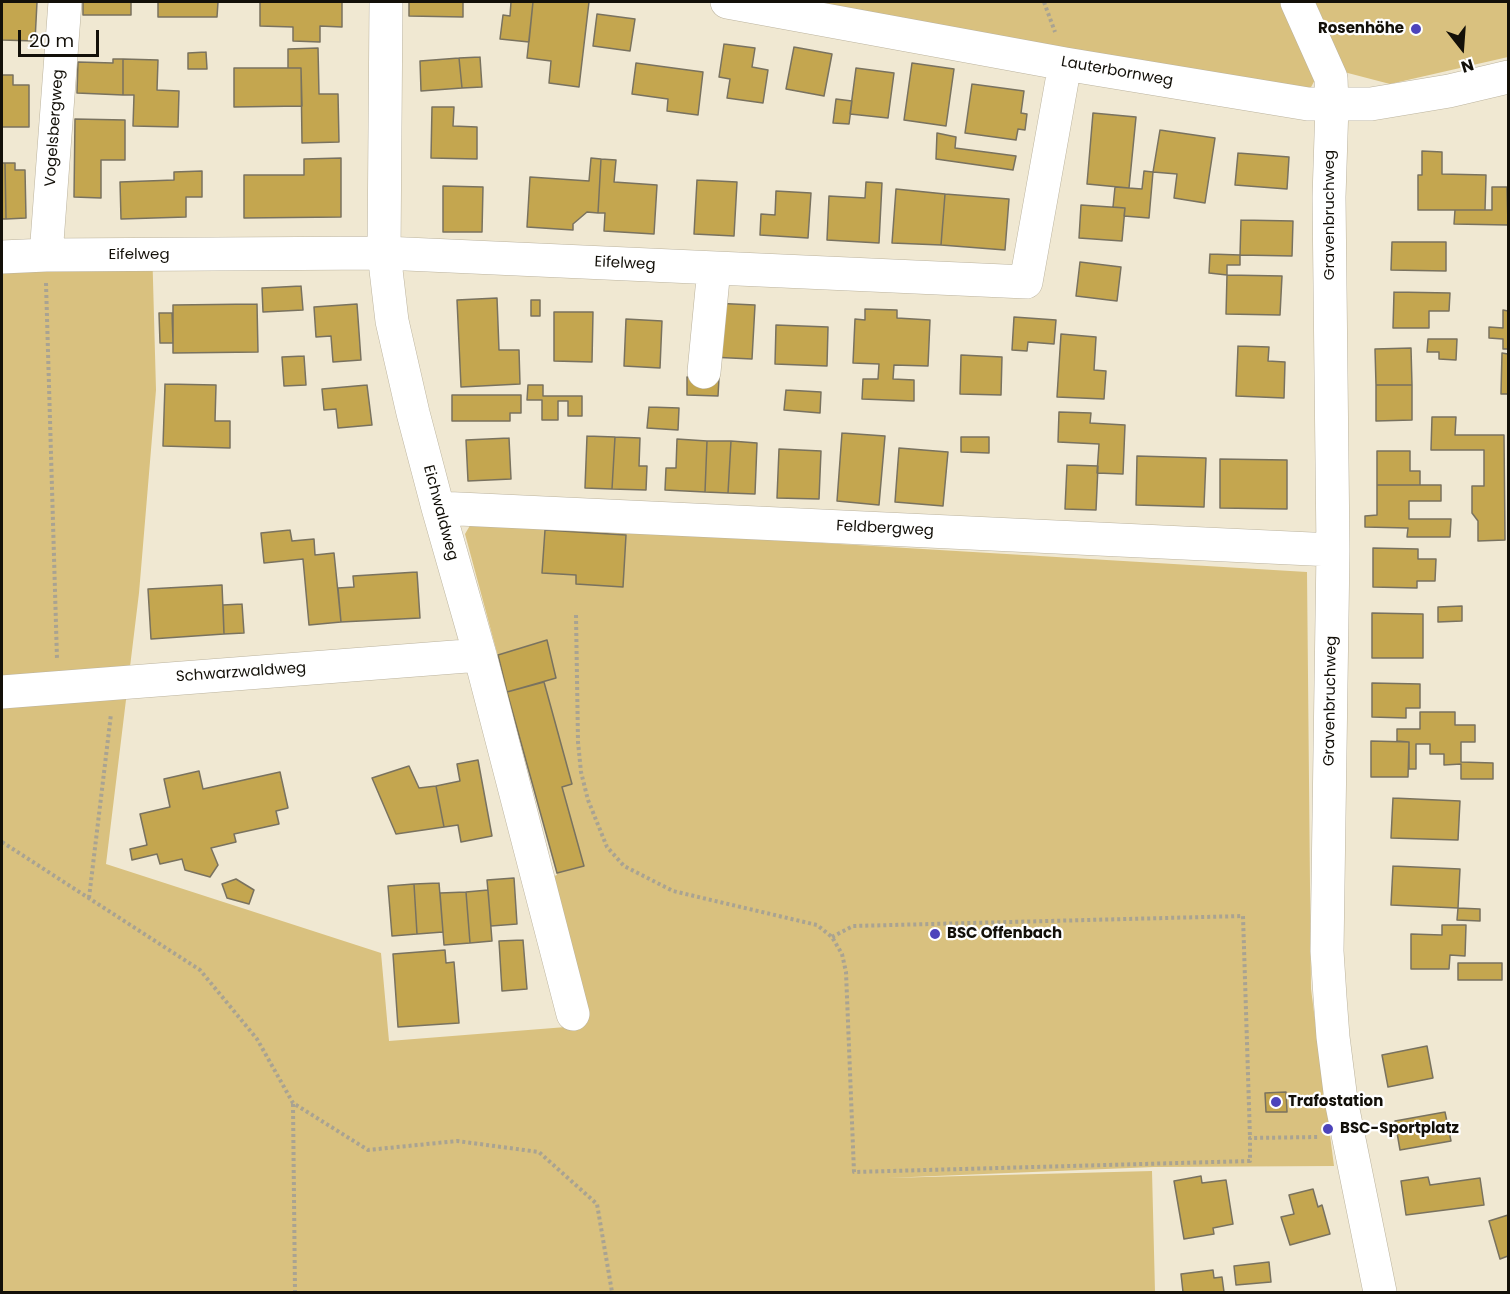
<!DOCTYPE html>
<meta charset="utf-8">
<style>
body{margin:0}
#map{position:relative;width:1510px;height:1294px;overflow:hidden;background:#f0e8d2;font-family:Poppins,sans-serif}
canvas{display:block}
.frame{position:absolute;inset:0;border:3px solid #131009;pointer-events:none}
.north{position:absolute;left:1432px;top:18px;width:60px;height:60px;-webkit-text-stroke:4px #fff;paint-order:stroke;rotate:163deg;font-size:16px;font-weight:700;line-height:24px;text-align:center;color:#131009}
.north::after{content:'';display:block;margin:auto;width:21px;height:27px;background:#131009;clip-path:polygon(50% 0,100% 100%,50% 72%,0 100%)}
.scale{position:absolute;left:18px;top:30px;width:81px;height:27px;box-sizing:border-box;border:3px solid #131009;border-top:0;padding-left:8px;font-size:18px;line-height:21px;white-space:nowrap;color:#131009;-webkit-text-stroke:4px #fff;paint-order:stroke}
</style>
<div id="map">
<canvas width="1510" height="1294"></canvas>
<div class="frame"></div>
<div class="north">N</div>
<div class="scale">20 m</div>
</div>
<script>
const ctx = document.querySelector('canvas').getContext('2d');
ctx.lineJoin = 'round';
function fill(path, color) { ctx.fillStyle = color; ctx.fill(path, 'evenodd'); }
const shape = rows => new Path2D(rows.map(r => 'M' + r).join(''));
function strokePath(path, color, width, dash) { ctx.strokeStyle = color; ctx.lineWidth = width; ctx.lineCap = dash ? 'butt' : 'round'; ctx.setLineDash(dash || []); ctx.stroke(path); }
function drawText(font, color, halo, rows, align = 'center') {
  ctx.font = font + ' Poppins,sans-serif'; ctx.lineWidth = 4.5; ctx.setLineDash([]); ctx.textBaseline = 'middle'; ctx.strokeStyle = halo; ctx.fillStyle = color; for (const [text, x, y, turn = 0] of rows) {
    ctx.save(); ctx.translate(x, y); ctx.rotate((+turn || 0) * Math.PI / 180); ctx.textAlign = isNaN(turn) ? turn : align; if (halo) ctx.strokeText(text, 0, 0); ctx.fillText(text, 0, 0); ctx.restore();
  }
}
fill(shape([
 [767,2,1285,2,1318,74,1300,108],
 [1312,2,1508,2,1508,57,1390,84,1344,72],
 [152,244,156,390,139,593,106,864,381,953,389,1041,566,1027,543,880,557,875,465,534,472,522,1307,572,1311,989,1334,1166,1154,1167,887,1178,1152,1171,1155,1292,2,1292,2,247]
]), '#d9c17f');
const building = shape([
 [2,2,37,2,35,41,2,40,2,2],
 [83,2,131,2,131,15,83,15,83,2],
 [158,2,218,2,217,17,158,17,158,2],
 [260,2,342,2,342,27,320,26,320,42,293,41,293,27,260,26,260,2],
 [409,2,463,2,463,17,409,16,409,2],
 [511,2,533,2,529,42,500,39,503,15,510,16,511,2],
 [533,2,589,2,579,87,549,83,551,61,527,58,533,2],
 [597,14,635,19,630,51,593,46,597,14],
 [724,44,755,48,752,67,768,70,763,103,727,98,730,79,719,77,724,44],
 [794,47,832,54,824,96,786,89,794,47],
 [318,48,319,94,338,94,339,142,302,143,301,68,288,68,288,49,318,48],
 [206,52,207,69,188,69,188,53,206,52],
 [480,57,482,87,462,88,459,58,480,57],
 [459,58,462,88,421,91,420,61,459,58],
 [113,59,123,59,123,95,77,93,78,62,113,63,113,59],
 [123,59,158,60,157,90,179,91,178,127,133,126,134,95,123,95,123,59],
 [636,63,703,72,698,115,667,111,668,99,632,94,636,63],
 [912,63,954,69,946,126,904,120,912,63],
 [234,68,301,68,302,106,234,107,234,68],
 [856,68,894,73,888,118,850,114,856,68],
 [2,75,13,75,13,85,29,85,29,127,2,127,2,75],
 [972,84,1024,91,1021,113,1027,114,1025,130,1018,129,1016,140,965,133,972,84],
 [836,99,852,101,849,124,833,123,836,99],
 [432,107,454,107,453,126,477,127,477,159,431,158,432,107],
 [1093,113,1136,117,1129,188,1087,184,1093,113],
 [75,119,125,120,125,160,101,160,101,198,74,197,75,119],
 [1160,130,1215,138,1205,203,1174,198,1177,174,1153,172,1160,130],
 [937,133,956,137,955,148,1016,156,1013,170,936,159,937,133],
 [1422,151,1442,152,1442,174,1486,175,1485,210,1418,210,1418,175,1422,175,1422,151],
 [1238,153,1289,157,1287,189,1235,185,1238,153],
 [341,158,341,217,244,218,244,175,304,175,304,159,341,158],
 [591,158,601,159,598,213,587,212,573,224,573,230,527,227,530,177,589,181,591,158],
 [601,159,616,160,614,182,657,185,654,234,604,231,605,213,598,213,601,159],
 [2,163,5,163,6,219,2,219,2,163],
 [5,163,15,163,15,170,25,170,26,218,6,219,5,163],
 [202,171,202,197,186,197,186,217,121,219,120,182,174,180,174,172,202,171],
 [1144,171,1153,172,1149,218,1124,216,1125,208,1113,207,1115,187,1142,189,1144,171],
 [697,180,737,182,734,236,694,234,697,180],
 [866,182,882,183,879,243,827,240,829,196,865,198,866,182],
 [443,186,483,187,482,232,443,232,443,186],
 [1492,187,1507,187,1508,225,1454,224,1455,210,1492,210,1492,187],
 [896,189,945,194,941,245,892,243,896,189],
 [776,191,811,193,808,238,760,235,761,214,775,215,776,191],
 [945,194,1009,199,1005,250,941,245,945,194],
 [1081,205,1125,208,1122,241,1079,238,1081,205],
 [1241,220,1293,221,1292,256,1240,255,1241,220],
 [1392,242,1446,242,1446,271,1391,270,1392,242],
 [1210,254,1240,255,1240,265,1227,265,1227,275,1209,273,1210,254],
 [1080,262,1121,267,1117,301,1076,296,1080,262],
 [1227,275,1282,276,1280,315,1226,314,1227,275],
 [301,286,303,310,263,312,262,288,301,286],
 [1394,292,1450,293,1449,311,1429,311,1429,328,1393,328,1394,292],
 [497,298,499,350,519,350,520,384,461,387,457,300,497,298],
 [531,300,540,300,540,316,531,316,531,300],
 [712,303,755,305,752,359,710,357,712,303],
 [257,304,258,352,173,353,173,305,257,304],
 [357,304,361,360,333,362,331,336,316,337,314,307,357,304],
 [865,309,897,310,897,318,930,320,928,366,894,365,893,379,914,380,914,401,862,399,863,379,878,379,879,364,853,363,855,319,865,320,865,309],
 [1503,310,1508,311,1508,349,1503,349,1503,339,1489,338,1489,327,1503,328,1503,310],
 [554,312,593,312,592,362,554,361,554,312],
 [159,313,172,313,173,343,160,343,159,313],
 [1014,317,1056,320,1054,344,1028,342,1027,351,1012,350,1014,317],
 [626,319,662,321,660,368,624,366,626,319],
 [776,325,828,327,827,366,775,364,776,325],
 [1061,334,1096,337,1094,370,1106,371,1104,399,1057,397,1061,334],
 [1428,339,1457,339,1456,360,1439,359,1439,352,1427,352,1428,339],
 [1238,346,1269,347,1268,361,1285,362,1284,398,1236,396,1238,346],
 [1411,348,1412,385,1376,385,1375,349,1411,348],
 [1502,353,1508,354,1508,394,1501,394,1502,353],
 [961,355,1002,357,1001,395,960,394,961,355],
 [304,356,306,385,284,386,282,357,304,356],
 [687,377,719,378,718,396,687,395,687,377],
 [165,384,216,385,215,421,230,421,230,448,163,446,165,384],
 [367,385,372,425,338,428,336,409,324,410,322,389,367,385],
 [528,385,543,385,543,396,582,396,582,416,568,416,568,401,558,401,558,420,542,420,542,400,527,400,528,385],
 [1376,385,1412,385,1412,420,1376,421,1376,385],
 [786,390,821,392,820,413,784,410,786,390],
 [452,395,521,395,521,413,510,413,510,421,452,421,452,395],
 [649,407,679,408,678,430,647,428,649,407],
 [1059,412,1091,413,1090,423,1125,425,1123,474,1097,473,1099,444,1058,442,1059,412],
 [1432,417,1456,417,1455,435,1504,435,1505,540,1478,541,1478,521,1472,513,1472,486,1484,486,1484,450,1431,450,1432,417],
 [842,433,885,436,879,505,837,501,842,433],
 [587,436,615,437,612,489,585,488,587,436],
 [615,437,640,438,639,466,647,466,646,490,612,489,615,437],
 [961,437,989,437,989,453,961,452,961,437],
 [509,438,511,479,468,481,466,440,509,438],
 [677,439,707,441,705,492,665,490,666,468,676,468,677,439],
 [707,441,731,441,728,493,705,492,707,441],
 [731,441,757,443,755,494,728,493,731,441],
 [899,448,948,452,943,506,895,502,899,448],
 [779,449,821,451,819,499,777,498,779,449],
 [1377,451,1410,451,1410,471,1420,471,1420,485,1377,485,1377,451],
 [1137,456,1206,458,1204,507,1136,505,1137,456],
 [1220,459,1287,460,1287,509,1220,508,1220,459],
 [1067,465,1098,466,1096,510,1065,509,1067,465],
 [1377,485,1441,485,1441,501,1409,501,1409,519,1451,519,1450,537,1407,537,1408,528,1365,527,1365,516,1377,515,1377,485],
 [290,530,292,541,314,539,315,555,334,553,341,622,309,625,303,559,264,563,261,533,290,530],
 [545,530,626,535,623,587,576,584,576,575,542,573,545,530],
 [1373,548,1418,549,1418,559,1436,559,1435,581,1417,581,1417,588,1373,587,1373,548],
 [417,572,420,618,341,622,338,588,354,587,353,576,417,572],
 [222,585,224,634,151,639,148,589,222,585],
 [242,604,244,633,224,634,223,605,242,604],
 [1462,606,1462,621,1438,622,1438,607,1462,606],
 [1372,613,1423,614,1423,658,1372,658,1372,613],
 [547,640,556,678,507,692,498,655,547,640],
 [544,682,572,784,562,787,584,866,557,873,507,692,544,682],
 [1372,683,1420,684,1420,708,1406,708,1406,718,1372,717,1372,683],
 [1420,712,1455,712,1455,725,1475,725,1475,742,1461,742,1461,762,1493,763,1493,779,1461,779,1461,764,1444,765,1444,754,1430,754,1430,744,1416,744,1416,769,1409,769,1409,742,1397,741,1397,729,1420,729,1420,712],
 [1371,741,1409,742,1408,777,1371,777,1371,741],
 [478,760,492,836,461,842,458,825,444,827,436,786,460,781,457,764,478,760],
 [409,766,419,788,436,786,444,827,396,834,372,778,409,766],
 [199,771,203,789,280,772,288,808,276,811,279,824,234,834,236,842,211,848,218,865,210,877,185,870,182,859,160,864,157,854,132,860,130,849,147,845,140,814,170,807,164,779,199,771],
 [1393,798,1460,801,1458,840,1391,838,1393,798],
 [1393,866,1460,869,1458,908,1391,905,1393,866],
 [514,878,517,924,491,926,487,880,514,878],
 [236,879,254,890,249,904,227,898,222,884,236,879],
 [439,883,443,932,417,934,414,884,439,883],
 [414,884,417,934,392,936,388,886,414,884],
 [488,890,492,941,470,943,466,892,488,890],
 [466,892,470,943,444,945,440,893,466,892],
 [1458,908,1480,909,1480,921,1457,920,1458,908],
 [1442,925,1466,925,1465,956,1450,955,1449,969,1411,969,1411,934,1442,935,1442,925],
 [523,940,527,989,502,991,499,941,523,940],
 [445,950,446,963,454,962,459,1023,398,1027,393,954,445,950],
 [1458,963,1502,963,1502,980,1458,980,1458,963],
 [1427,1046,1433,1078,1388,1087,1382,1055,1427,1046],
 [1286,1092,1287,1112,1266,1112,1265,1093,1286,1092],
 [1445,1112,1451,1141,1400,1150,1395,1121,1445,1112],
 [1201,1176,1202,1183,1226,1180,1233,1224,1213,1228,1214,1234,1184,1239,1174,1181,1201,1176],
 [1428,1177,1430,1185,1480,1178,1484,1205,1406,1215,1401,1181,1428,1177],
 [1313,1189,1318,1207,1322,1205,1330,1234,1290,1245,1281,1217,1294,1214,1289,1195,1313,1189],
 [1508,1215,1508,1256,1500,1259,1489,1221,1508,1215],
 [1269,1262,1271,1282,1236,1285,1234,1266,1269,1262],
 [1213,1270,1214,1278,1222,1277,1224,1292,1183,1292,1181,1274,1213,1270]
]);
fill(building, '#c4a64f');
strokePath(building, '#79725f', 1.5);
const minor = shape([
 [386,2,384,253,392,321,413,413,438,508,480,655,573,1014],
 [727,2,1065,64,1308,104,1371,104,1449,91,1508,77],
 [1297,2,1331,78,1332,105,1329,197,1333,550,1327,951,1330,997,1333,1037,1341,1100,1380,1292],
 [46,255,65,2],
 [2,257,46,255,384,253,1026,282,1065,64],
 [704,372,714,268],
 [438,508,1333,550],
 [2,692,480,655]
]);
strokePath(minor, '#bbb39e', 34);
strokePath(shape([
 [1044,2,1055,32],
 [46,283,57,659],
 [576,615,578,742,581,772,588,800,607,847,624,866,673,891,817,925,832,937,842,954,846,972,854,1172,1250,1161,1250,1138,1318,1137],
 [2,842,200,970,257,1039,293,1103,368,1150,457,1141,539,1152,597,1204,612,1292],
 [89,898,111,714],
 [832,937,853,926,1243,916,1250,1138],
 [293,1104,295,1292]
]), '#a9a392', 4, [3, 3]);
strokePath(minor, '#fff', 33);
for (const [x, y, r, color] of [
 [1416,29,6,"#4d44bb"],
 [935,934,6,"#4d44bb"],
 [1276,1102,6,"#4d44bb"],
 [1328,1129,6,"#4d44bb"]
]) { const dot = new Path2D(); dot.arc(x, y, r, 0, 2 * Math.PI); ctx.fillStyle = color; ctx.fill(dot); strokePath(dot, '#fff', 2); }
drawText('bold 15px', '#131009', '#fff', [
 ["Rosenhöhe",1404,29,"right"],
 ["BSC Offenbach",947,934],
 ["Trafostation",1288,1102],
 ["BSC-Sportplatz",1340,1129]
], 'left');
drawText('15px', '#131009', '#fff', [
 ["Lauterbornweg",1117,72,10],
 ["Vogelsbergweg",55,128,-86],
 ["Gravenbruchweg",1330,215,-90],
 ["Eifelweg",139,255],
 ["Eifelweg",625,264,3],
 ["Eichwaldweg",440,513,75],
 ["Feldbergweg",885,529,3],
 ["Schwarzwaldweg",241,673,-4],
 ["Gravenbruchweg",1331,701,-89]
]);
</script>
